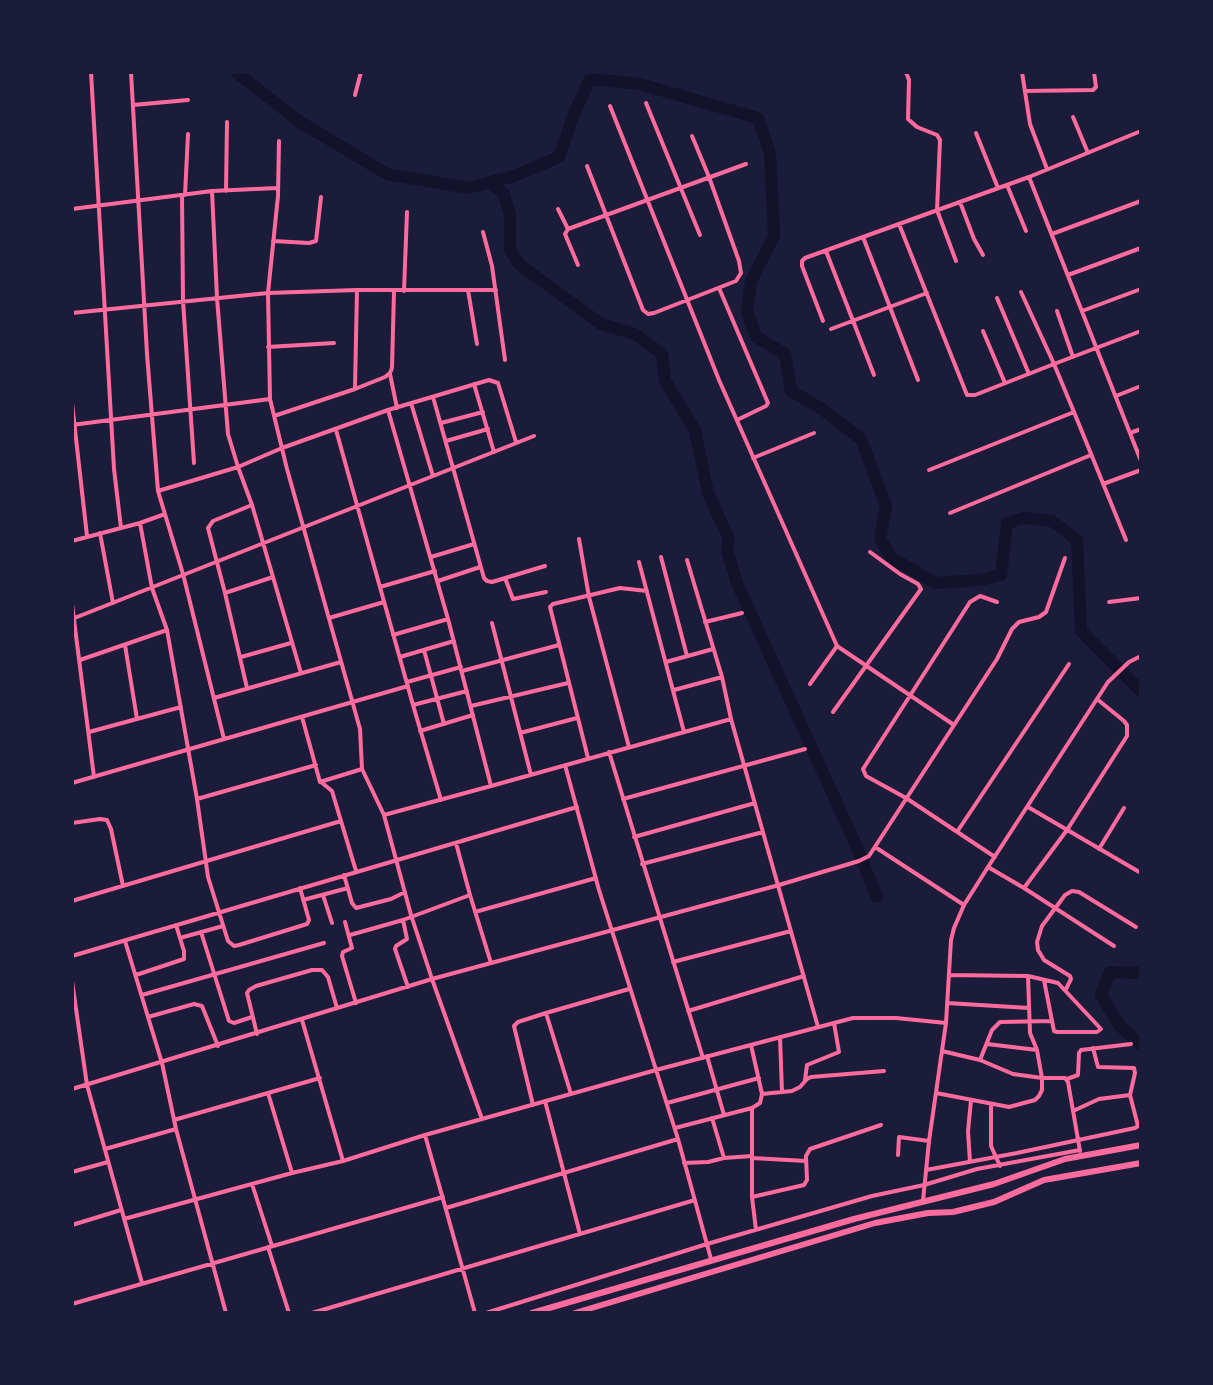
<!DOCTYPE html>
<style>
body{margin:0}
#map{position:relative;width:1213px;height:1385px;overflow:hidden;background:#1b1b3a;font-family:Quicksand,sans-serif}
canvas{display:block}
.frame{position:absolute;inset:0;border:74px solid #1b1b3a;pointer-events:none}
</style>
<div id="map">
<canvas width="1213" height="1385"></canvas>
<div class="frame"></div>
</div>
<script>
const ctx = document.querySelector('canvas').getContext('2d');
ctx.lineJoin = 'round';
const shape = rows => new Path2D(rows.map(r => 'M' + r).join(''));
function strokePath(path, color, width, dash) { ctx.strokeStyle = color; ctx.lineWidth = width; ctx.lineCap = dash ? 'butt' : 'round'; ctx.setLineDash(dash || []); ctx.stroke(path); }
strokePath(shape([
 [236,72,300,122,387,174,468,188,514,176,559,157,574,114,590,79,640,84,758,118,770,153,774,236,751,281,747,311,756,337,785,354,791,391,822,409,861,439,886,506,880,539,892,558,935,583,981,580,1001,575,1007,523,1024,518,1052,521,1077,540,1081,631,1141,691],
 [489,182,504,194,510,215,510,250,520,265,601,324,635,334,662,354,665,381,695,430,708,493,729,539,727,550,737,583,855,843,877,897],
 [1141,973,1110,972,1101,995,1120,1026,1141,1045]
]), '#12122b', 12);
strokePath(shape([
 [91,72,114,469,121,528],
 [131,72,147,354,158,491,183,574,224,739],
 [906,72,909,80,908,119,917,127,937,135,940,140,937,210,956,261],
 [1022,72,1030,124,1047,169],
 [1026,91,1093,90,1096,87,1094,72],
 [355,95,361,72],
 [646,103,700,235],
 [133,105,188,100],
 [610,106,719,380,837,646,954,725],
 [1073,117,1088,153],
 [1141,131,1029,177,1141,461],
 [976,133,998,188],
 [587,166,643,310,648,314,654,313,736,281,741,273,739,261,709,177,692,136],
 [1007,185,1026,231],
 [212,191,217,298,228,434,238,467,252,505,301,673],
 [226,191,227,122],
 [182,195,183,301,194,463],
 [185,195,188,134],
 [960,202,974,239,983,255],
 [72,209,212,191,277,188],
 [558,209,568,229,746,164],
 [899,224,967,395,975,395,1054,364,1021,292],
 [568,229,565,234,578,265],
 [483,232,492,266,505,360],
 [1052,234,1141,201],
 [863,237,918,380],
 [273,241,309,243,316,241,321,197],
 [826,251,874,375],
 [1068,275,1141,248],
 [719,288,768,403,766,406,737,420],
 [468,290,477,344],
 [404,291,407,212],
 [997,298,1029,374],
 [1057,311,1073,357],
 [1082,311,1141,289],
 [72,313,268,293,357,290,496,290],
 [823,321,802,266,802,261,805,258,1029,177],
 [831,329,927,293],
 [983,331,1005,383],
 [268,347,334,343],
 [390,374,397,408],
 [474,384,494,452],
 [355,388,357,290],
 [1116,396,1141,386],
 [433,397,484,578,487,581,492,582,545,566],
 [270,399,287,469,360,729,362,769,384,815,411,915,432,979,482,1119],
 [72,403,87,536],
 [411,403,433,476],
 [1074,412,1054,364,1141,331],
 [274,416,355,389,385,377,390,373,392,368,394,291],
 [441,423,483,412],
 [72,425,270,399,268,293,278,196,279,141],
 [336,430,413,705,441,800],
 [1130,433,1141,429],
 [446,441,488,429],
 [753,458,814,433],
 [929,470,1074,412,1126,540],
 [1103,484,1141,470],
 [158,491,238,467,282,448,388,410,489,380,498,383,516,442],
 [950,513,1091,455],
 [140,523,152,588,167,630,197,799,208,877,228,941,234,946,239,945,307,924,309,920,300,888],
 [100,533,113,603],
 [579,539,589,597,629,747],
 [72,541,140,523,165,514],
 [431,557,474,544],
 [661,557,687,656],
 [687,560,722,677,731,719],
 [639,562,684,732],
 [505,578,513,599,546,592],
 [438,581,480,567],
 [380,587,435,571],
 [225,593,273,577],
 [1109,602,1141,598],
 [72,604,94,777],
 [329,618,384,602],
 [72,619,534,436],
 [705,622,742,613],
 [492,623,531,775],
 [393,635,448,619],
 [125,645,137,719],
 [424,650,444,724],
 [241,657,291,643],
 [400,657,454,641],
 [80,660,167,630],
 [666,662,713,649],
 [462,671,559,645],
 [407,682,461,667],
 [810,684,837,646],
 [247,688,225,593,208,528,213,521,252,505],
 [674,690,722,677],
 [214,698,341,662],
 [413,705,467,691],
 [471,706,568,683],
 [833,712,921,589,918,584,900,574,870,552],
 [302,717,320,782,362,769],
 [420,731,473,715],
 [89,732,181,707],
 [520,733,577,718],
 [609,752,703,1058],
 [588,758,550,607,553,604,620,588,647,591],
 [565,765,599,890,678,1139,711,1259],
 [321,782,332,791,356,871],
 [72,783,408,686],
 [491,786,731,719,818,1027],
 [197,799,316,765],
 [623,799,805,749],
 [1028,807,1141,873],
 [384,815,491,786,448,619,388,410],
 [72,823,100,819,107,820,111,829,123,886],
 [957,832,1069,664],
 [634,837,755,803],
 [456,843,470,895],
 [875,847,964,905],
 [1099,849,1124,808],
 [995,857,906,798,866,776,863,769,970,602,980,596,997,602],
 [642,864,763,832],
 [988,867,1024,888,1114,946],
 [344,875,352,903,356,908,391,899,405,892],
 [1024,888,1067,830,1127,736,1127,725,1124,721,1097,699],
 [323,895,332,923],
 [303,900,348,888],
 [72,901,341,821],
 [475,912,596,878],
 [403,920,407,939,396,946,395,949,408,987],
 [345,922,352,948,343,952,342,956,356,1003],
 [201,932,229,1021,234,1023,252,1017],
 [350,935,403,920,470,895,491,963],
 [180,938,223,926],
 [125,941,162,1063,176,1129,226,1313],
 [72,956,577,807],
 [673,962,791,931],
 [136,975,184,959,184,951,176,925],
 [949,975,1028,976,1058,983,1101,1029,1097,1032,1057,1032,1054,1031,1052,1021,1000,1022,992,1030,980,1060],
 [1044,980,1052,1021],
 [72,981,87,1085,142,1283],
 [1066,989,1071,979,1070,976,1044,960,1038,950,1037,942,1042,926,1065,895,1072,891,1079,892,1136,927],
 [142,995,324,943],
 [947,1003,1029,1008],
 [688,1011,804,976],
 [546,1013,571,1094],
 [148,1017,194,1004,202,1006,218,1046],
 [302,1020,343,1161],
 [257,1034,247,993,249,990,256,986,312,970,322,970,328,977,337,1008],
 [780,1037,782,1092],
 [987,1044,1037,1050],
 [751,1045,762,1094,760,1103,752,1108,752,1197,756,1230],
 [1093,1048,1098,1067,1134,1068,1135,1073,1130,1095],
 [942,1051,980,1060,1013,1074,1042,1078,1065,1078,1068,1082,1080,1151],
 [707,1056,724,1115],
 [1067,1079,1078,1075,1079,1053,1081,1050,1131,1044],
 [805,1080,807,1065,839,1052,834,1023],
 [72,1089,432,979,779,885,859,861,869,856,997,659,1012,629,1019,622,1039,617,1046,612,1065,558],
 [936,1093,1009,1107,1035,1100,1039,1096,1042,1090,1042,1078,1037,1050,1030,1033,1028,976],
 [762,1094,792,1091,800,1087,807,1079,811,1077,884,1071],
 [545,1101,580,1234],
 [667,1103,759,1078],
 [991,1104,991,1146,1000,1166],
 [533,1105,514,1026,518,1022,546,1013,629,989],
 [712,1118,724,1158],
 [174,1120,268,1093],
 [675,1128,752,1108],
 [425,1135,475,1313],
 [105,1149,176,1129],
 [898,1155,899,1137,929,1141],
 [752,1158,806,1161],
 [970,1162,968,1131,971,1100],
 [684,1163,708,1162,724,1158,752,1156],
 [926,1170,1017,1153,1135,1128,1138,1126,1130,1095,1099,1099,1073,1111],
 [72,1172,108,1162],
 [292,1173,268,1093,320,1078],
 [252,1184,272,1246],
 [752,1197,804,1185,807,1180,806,1156,810,1149,881,1125],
 [923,1201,929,1141,946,1023,951,940,954,928,964,905,988,867,1108,682,1129,662,1141,656],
 [446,1208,678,1139],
 [124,1219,292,1173,343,1161,425,1135,656,1070,853,1018,896,1018,946,1023],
 [72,1225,121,1210],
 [268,1247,289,1313],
 [72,1304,443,1197],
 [312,1313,695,1200],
 [486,1313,707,1244,872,1196,924,1185,977,1169,1080,1150]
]), '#ff6b9d', 4);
strokePath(shape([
 [532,1313,854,1219,994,1184,1065,1159,1141,1145],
 [575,1313,875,1223,928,1213,953,1212,994,1202,1044,1180,1141,1163]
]), '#ff6b9d', 6);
</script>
